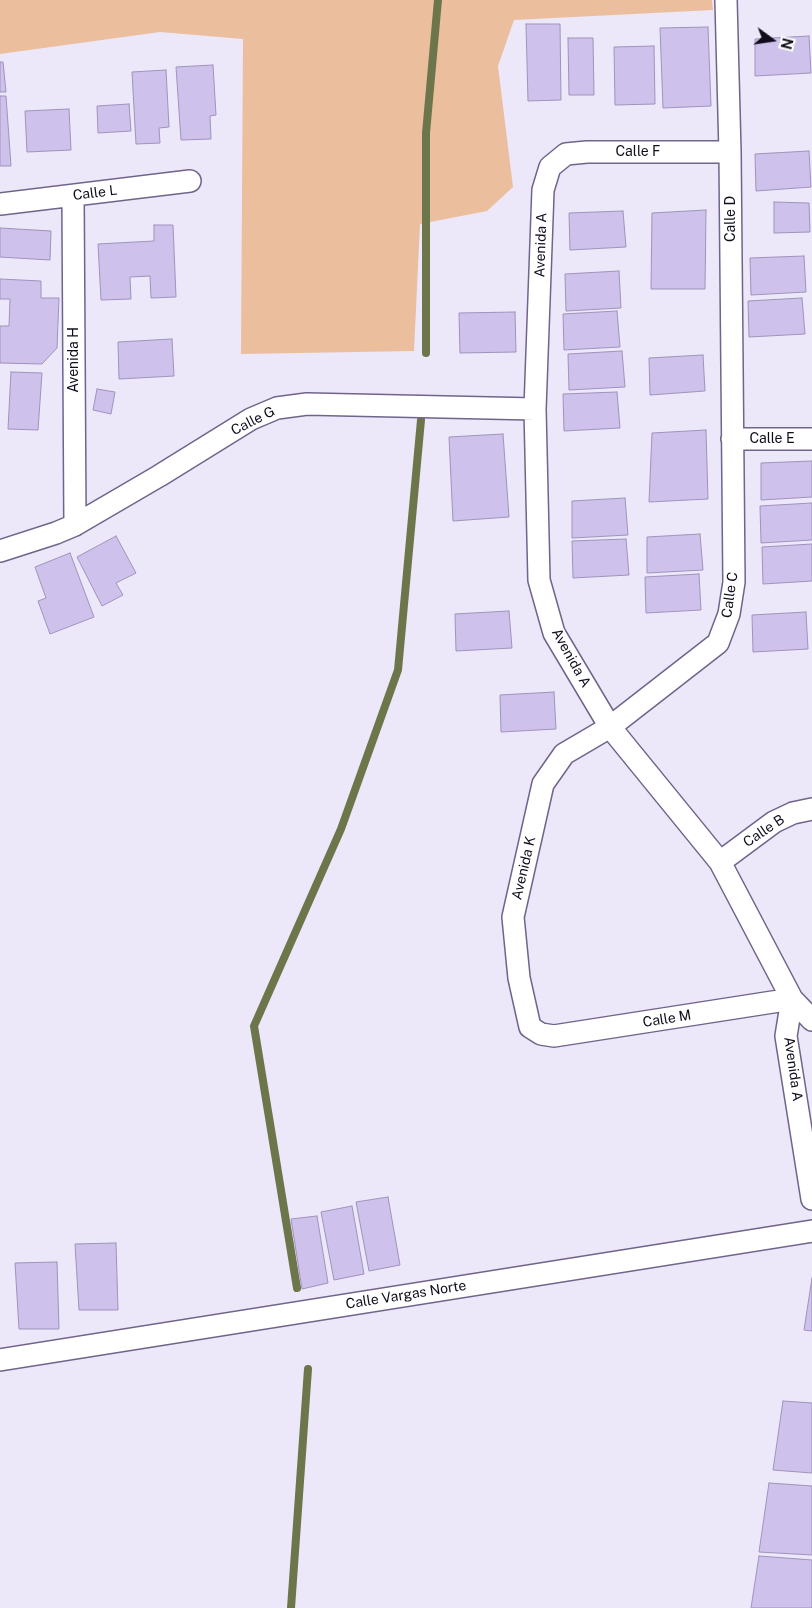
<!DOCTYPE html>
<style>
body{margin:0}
#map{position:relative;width:812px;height:1608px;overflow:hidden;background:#ece7f9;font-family:"Public Sans",sans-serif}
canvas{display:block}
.north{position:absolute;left:747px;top:15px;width:50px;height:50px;-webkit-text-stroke:4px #fff;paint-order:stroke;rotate:104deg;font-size:14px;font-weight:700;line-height:20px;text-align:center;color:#110c1b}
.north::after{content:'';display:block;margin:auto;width:18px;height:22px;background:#110c1b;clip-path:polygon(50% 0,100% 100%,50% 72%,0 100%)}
</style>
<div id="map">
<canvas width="812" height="1608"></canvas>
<div class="north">N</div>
</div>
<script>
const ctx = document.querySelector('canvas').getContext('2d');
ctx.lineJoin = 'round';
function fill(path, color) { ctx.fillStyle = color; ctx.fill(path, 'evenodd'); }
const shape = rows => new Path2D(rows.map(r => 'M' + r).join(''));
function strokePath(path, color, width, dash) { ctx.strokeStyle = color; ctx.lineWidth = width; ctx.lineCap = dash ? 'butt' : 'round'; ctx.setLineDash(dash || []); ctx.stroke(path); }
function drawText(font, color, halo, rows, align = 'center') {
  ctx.font = font + ' "Public Sans",sans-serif'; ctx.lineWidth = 4; ctx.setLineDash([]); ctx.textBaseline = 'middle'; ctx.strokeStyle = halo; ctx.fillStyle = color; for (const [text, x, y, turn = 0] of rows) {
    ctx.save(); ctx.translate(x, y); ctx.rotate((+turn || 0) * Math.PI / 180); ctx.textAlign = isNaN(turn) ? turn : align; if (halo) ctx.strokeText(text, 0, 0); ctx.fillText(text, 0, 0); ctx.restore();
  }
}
fill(shape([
 [0,0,712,0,713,10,514,20,498,66,513,187,487,211,420,224,414,351,241,354,243,39,160,32,0,54]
]), '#ebbf9e');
strokePath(shape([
 [426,353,426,133,438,0],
 [297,1288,254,1026,341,829,398,670,421,420],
 [291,1608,308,1369]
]), '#6d764a', 8);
const building = shape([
 [526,24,560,24,561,100,528,101,526,24],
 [708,27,711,106,663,108,660,28,708,27],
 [809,36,811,73,755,76,755,39,809,36],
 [568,38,593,38,594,95,569,95,568,38],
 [654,46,655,104,615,105,614,47,654,46],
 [0,62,3,62,6,92,0,92,0,62],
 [213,65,216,115,210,116,211,139,181,140,176,67,213,65],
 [166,70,169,127,159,128,160,143,136,144,132,72,166,70],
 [0,96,6,96,11,166,0,166,0,96],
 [129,104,131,131,98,133,97,106,129,104],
 [69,109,71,150,27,152,25,111,69,109],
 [809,151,811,187,756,191,755,154,809,151],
 [774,202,809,203,810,232,774,233,774,202],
 [706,210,705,289,651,289,652,213,706,210],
 [623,211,626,247,570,250,569,213,623,211],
 [154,225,173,225,176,297,151,298,150,276,130,277,131,299,101,300,98,244,154,241,154,225],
 [0,228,51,231,50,260,0,257,0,228],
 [804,256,806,292,751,295,750,258,804,256],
 [619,271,621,308,566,311,565,274,619,271],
 [0,279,41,281,41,298,59,298,57,348,42,364,0,363,0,326,9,326,10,299,0,299,0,279],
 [802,298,805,334,749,337,748,301,802,298],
 [617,311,620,347,564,350,563,314,617,311],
 [515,312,516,352,460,353,459,313,515,312],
 [172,339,174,376,119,379,118,342,172,339],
 [622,351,625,387,569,390,568,354,622,351],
 [703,355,705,391,650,395,649,358,703,355],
 [11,372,42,373,38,430,8,429,11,372],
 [97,389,115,392,111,414,93,410,97,389],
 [617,392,620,428,564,431,563,394,617,392],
 [706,430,708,499,649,502,652,433,706,430],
 [503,434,509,517,453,521,449,437,503,434],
 [812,461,812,497,761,500,761,463,812,461],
 [625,498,628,535,572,538,572,501,625,498],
 [812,503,812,540,761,543,760,506,812,503],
 [700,534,703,570,647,573,647,537,700,534],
 [116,536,136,573,116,583,123,595,102,606,77,557,116,536],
 [626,539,629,575,573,578,572,541,626,539],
 [812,544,812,581,763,584,762,547,812,544],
 [70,553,94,617,50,634,38,601,46,598,35,567,70,553],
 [699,574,701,610,646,613,645,577,699,574],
 [509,611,512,648,456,651,455,614,509,611],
 [806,612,808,649,753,652,752,615,806,612],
 [554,692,556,729,501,732,500,695,554,692],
 [388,1197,400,1265,369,1271,356,1202,388,1197],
 [352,1206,364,1274,334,1280,321,1212,352,1206],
 [317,1216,328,1283,302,1289,291,1219,317,1216],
 [116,1243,118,1310,79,1310,75,1244,116,1243],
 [57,1262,59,1329,19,1329,15,1263,57,1262],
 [812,1278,812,1331,804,1330,812,1278],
 [783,1401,812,1403,812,1473,773,1470,783,1401],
 [769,1483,812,1486,812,1555,759,1552,769,1483],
 [759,1556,812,1560,812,1608,751,1608,759,1556]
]);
fill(building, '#cec2ed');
strokePath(building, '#9f93bb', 1);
const street = shape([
 [726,0,730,152,734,582,729,614,718,643,610,727,564,754,543,784,513,917,519,978,530,1027,541,1034,554,1036,792,999],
 [730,152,587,152,566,154,550,167,543,190,535,409,539,580,554,633,610,727,720,862,792,999,812,1020],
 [73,196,75,525],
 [0,204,190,181],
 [732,439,812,439],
 [0,551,56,533,75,525,159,476,251,419,277,408,307,404,535,409],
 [720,862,774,822,793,813,812,809],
 [792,999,786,1036,812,1199],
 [0,1360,812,1231]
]);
strokePath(street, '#70648a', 24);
strokePath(street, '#fff', 21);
drawText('14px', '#110c1b', '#fff', [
 ["Calle F",638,152],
 ["Calle L",95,193,-7],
 ["Calle D",731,219,-90],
 ["Avenida A",541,245,-88],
 ["Avenida H",74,360,-90],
 ["Calle G",253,421,-27],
 ["Calle E",772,439],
 ["Calle C",730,595,-82],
 ["Avenida A",571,658,61],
 ["Calle B",764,831,-34],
 ["Avenida K",524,868,-77],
 ["Calle M",667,1019,-9],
 ["Avenida A",793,1069,82],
 ["Calle Vargas Norte",406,1295,-9]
]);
</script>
